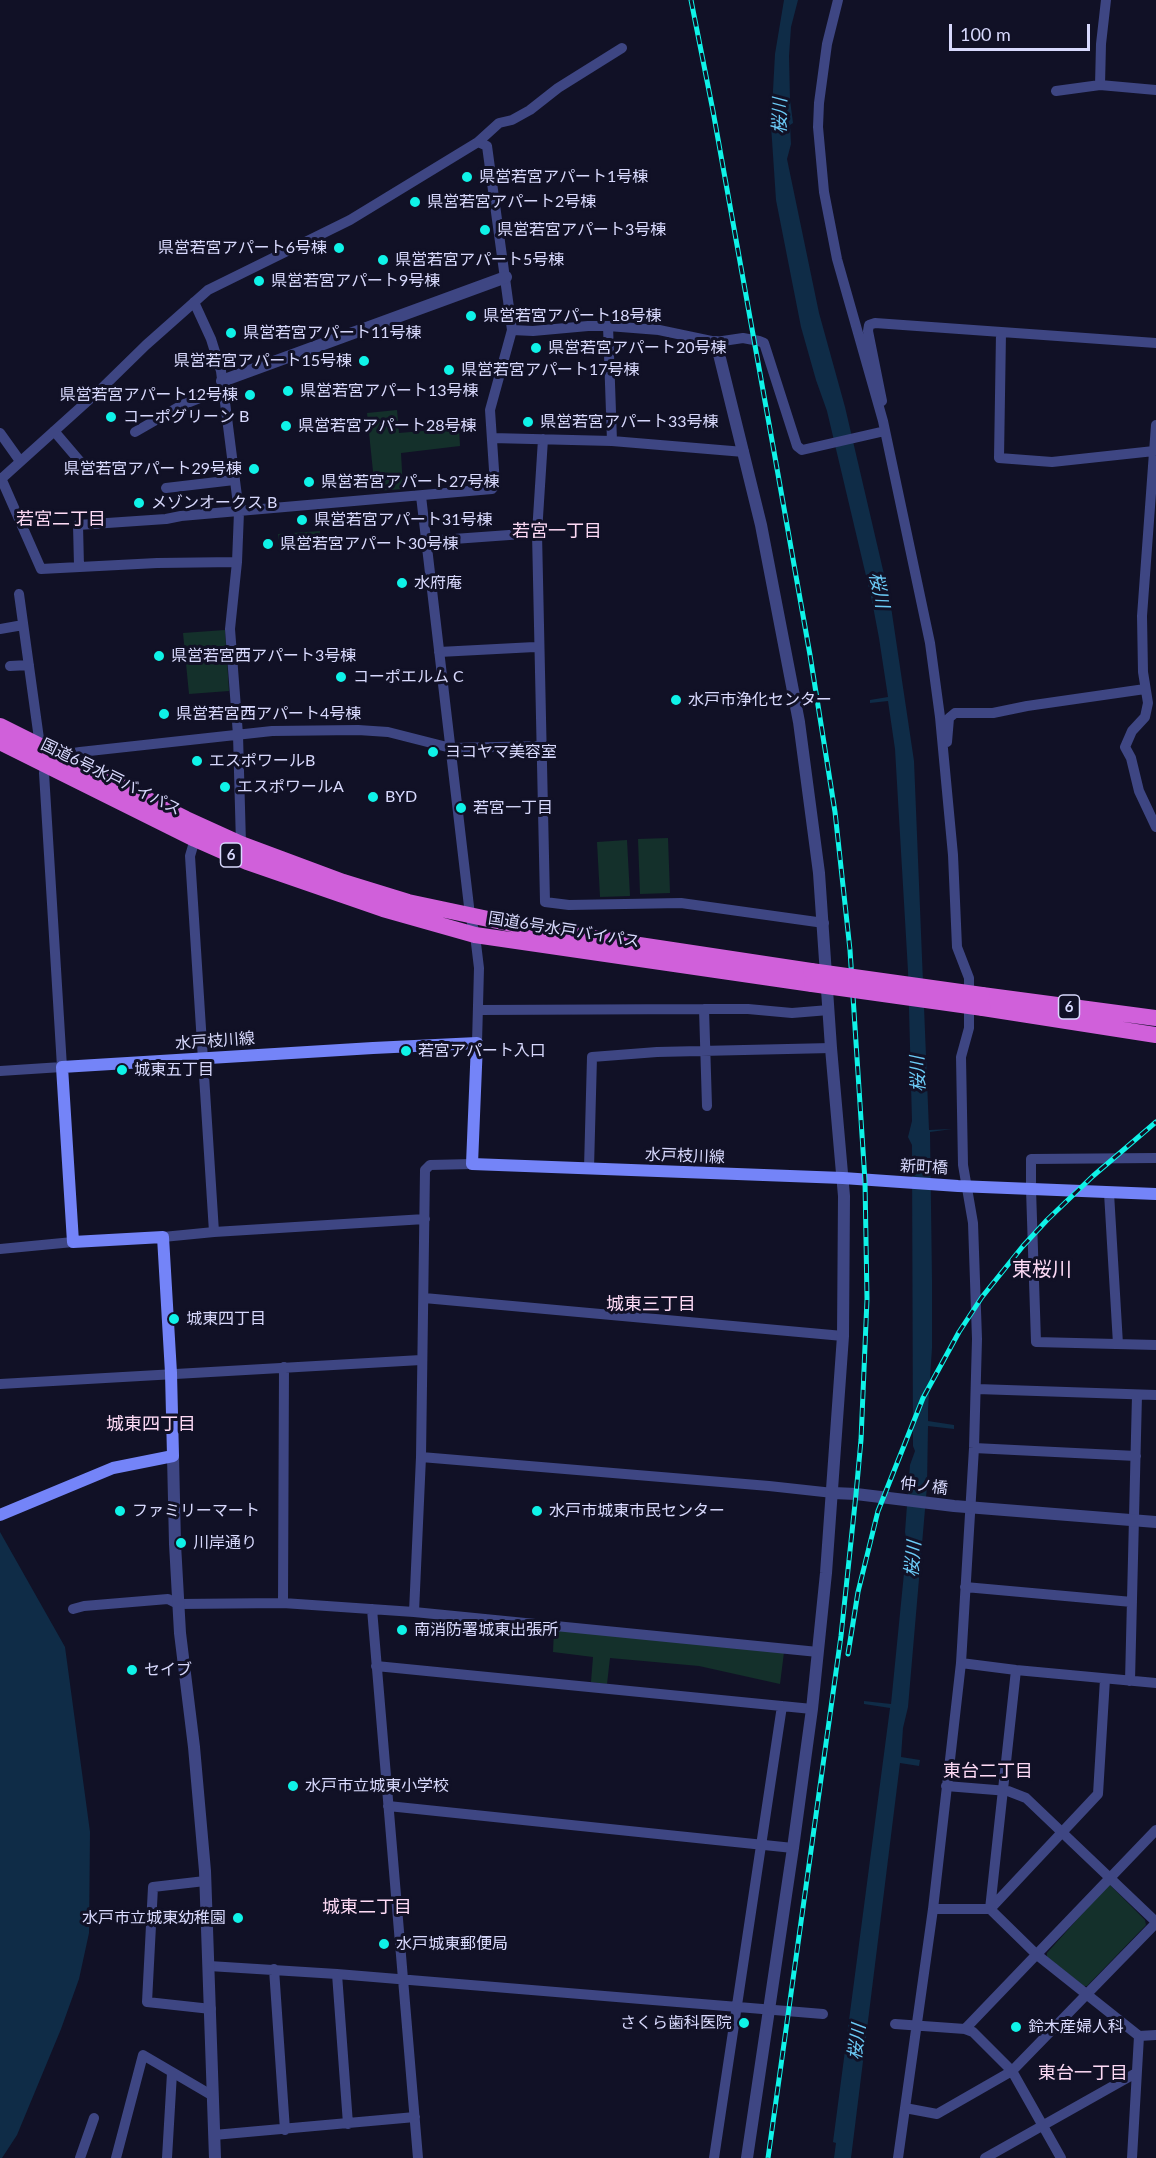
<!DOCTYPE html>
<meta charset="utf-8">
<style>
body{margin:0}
#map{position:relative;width:1156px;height:2158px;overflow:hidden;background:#111126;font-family:Lato,sans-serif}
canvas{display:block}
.scale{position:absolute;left:949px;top:24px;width:141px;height:27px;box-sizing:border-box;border:3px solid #d8d9fd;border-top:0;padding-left:8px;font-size:18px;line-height:21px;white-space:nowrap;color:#d8d9fd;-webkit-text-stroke:4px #111126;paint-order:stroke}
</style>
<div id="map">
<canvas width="1156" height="2158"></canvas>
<div class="scale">100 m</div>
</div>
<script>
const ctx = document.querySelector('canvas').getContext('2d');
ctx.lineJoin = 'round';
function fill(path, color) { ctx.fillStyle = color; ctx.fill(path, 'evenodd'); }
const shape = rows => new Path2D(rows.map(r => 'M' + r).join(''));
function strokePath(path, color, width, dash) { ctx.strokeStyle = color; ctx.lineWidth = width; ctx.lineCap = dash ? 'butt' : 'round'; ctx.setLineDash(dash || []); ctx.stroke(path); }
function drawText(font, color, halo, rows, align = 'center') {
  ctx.font = font + ' Lato,"Noto Sans JP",sans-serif'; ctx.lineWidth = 6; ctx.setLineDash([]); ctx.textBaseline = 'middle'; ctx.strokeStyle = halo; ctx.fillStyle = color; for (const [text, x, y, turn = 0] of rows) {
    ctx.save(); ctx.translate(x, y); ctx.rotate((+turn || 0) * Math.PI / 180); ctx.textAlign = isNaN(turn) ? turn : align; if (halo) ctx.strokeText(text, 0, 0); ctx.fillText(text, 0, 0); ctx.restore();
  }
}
fill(shape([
 [397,410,399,433,459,428,460,446,401,453,403,489,375,491,367,413],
 [320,531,319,549,280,548,278,534],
 [225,630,229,691,189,694,183,633],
 [668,838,670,893,640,894,638,839],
 [627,840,630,896,600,897,597,842],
 [554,1630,784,1652,780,1684,699,1666,610,1658,607,1684,591,1682,593,1657,553,1652],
 [1109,1884,1145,1920,1146,1925,1087,1986,1084,1986,1047,1957,1047,1953]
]), '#14302b');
fill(shape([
 [784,0,798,0,791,27,789,56,790,100,793,123,790,125,791,144,787,159,819,313,845,407,890,600,914,761,929,1130,952,1129,930,1132,932,1280,932,1348,928,1409,928,1421,954,1425,954,1429,928,1426,927,1486,908,1707,903,1728,901,1757,920,1760,919,1766,900,1763,851,2158,834,2158,836,2143,833,2142,890,1708,864,1704,864,1701,891,1704,907,1543,905,1532,910,1465,915,1451,913,1446,912,1145,908,1137,912,1121,908,971,895,749,888,701,870,703,870,700,888,697,879,638,872,601,827,411,816,380,801,327,776,200,770,110,772,109,775,54],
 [0,1532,65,1647,90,1832,89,1933,79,1979,61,2029,17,2135,2,2158,0,2158]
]), '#0f2c47');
strokePath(shape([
 [838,0,827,44,819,103,818,127,824,192,837,259,883,421,930,643,940,717,953,855,957,947,969,978,969,1028,961,1057,963,1165,973,1223,977,1339,974,1448,961,1663,933,1909,898,2158],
 [1100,85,1101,44,1106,0],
 [1056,91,1100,85,1156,90],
 [478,142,499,123,512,120,530,110,558,88,622,48],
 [194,302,211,339,221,371,239,512,237,562,230,629,238,735,241,844],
 [608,326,612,441],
 [512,330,533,331,588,326,608,326,659,330,716,342,743,338,759,341,764,343,797,446,802,450,885,431],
 [1001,333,999,458,1052,462,1154,451],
 [882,401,868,331,869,325,875,323,1156,343],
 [1156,425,1142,616,1143,672,1148,703,1145,717,1132,731,1125,747,1131,758,1139,791,1156,827],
 [54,431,83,465],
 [135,432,182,405,222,389],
 [0,433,20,461],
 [492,438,612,441,744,452],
 [543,439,537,533,545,902,569,905,681,903,824,923],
 [1,478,41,569,157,563,237,562],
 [0,480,102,388,146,345,208,290,350,220,478,142,487,146,512,330,490,410,495,485,492,489,181,516,166,519,78,525,79,566],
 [166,488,234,480],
 [421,496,470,915,475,935,479,968,477,1043],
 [426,541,537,533],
 [19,594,40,746],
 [0,629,23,625],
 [439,652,535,647],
 [10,666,29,665],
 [947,742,949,718,955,713,993,713,1027,706,1145,689],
 [68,760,74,753,80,752,272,731,358,730,388,732,451,748,542,746],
 [195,839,190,856,214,1232],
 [704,1009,707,1106],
 [479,1010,704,1009,748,1009,792,1013,829,1010],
 [0,1071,62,1067,44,773,47,759],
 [1156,1158,1031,1159,1031,1189,1036,1342,1156,1345],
 [589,1168,592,1057,657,1052,831,1048],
 [1109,1193,1118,1344],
 [163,1237,214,1232,425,1219],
 [0,1249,73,1242],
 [424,1298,843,1336],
 [0,1384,421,1360],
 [977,1389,1156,1395],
 [974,1448,1136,1456],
 [421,1457,769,1486,833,1493],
 [965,1587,1132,1602],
 [283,1603,284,1367],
 [73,1609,84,1606,168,1599,178,1604,283,1603,414,1612,818,1652],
 [372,1609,418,2158],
 [414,1612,421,1457,425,1170,430,1165,472,1164],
 [961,1663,1016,1670,1156,1683],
 [376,1666,812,1709],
 [1016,1670,990,1909,1036,1954,1139,2036,1156,2035],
 [1130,1681,1137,1395],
 [946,1786,1008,1791,1026,1798,1156,1922],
 [388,1806,793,1848],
 [205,1881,153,1887,147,2002,211,2009],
 [933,1909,990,1909,1098,1794,1105,1679],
 [209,1966,337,1974,823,2014],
 [274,1969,285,2130],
 [337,1974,348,2124],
 [895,2024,965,2029,1156,1830],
 [965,2029,973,2032,1012,2071,1061,2158],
 [905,2108,937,2114,1012,2071,1156,1923],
 [214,2135,415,2117],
 [80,2158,94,2118],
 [116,2158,143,2055,213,2096],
 [167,2158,172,2073],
 [714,2158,782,1706],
 [985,2158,1136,2073],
 [1132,2158,1139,2036]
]), '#3e4683', 10);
strokePath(shape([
 [716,342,761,525,799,722,819,873,831,1048,844,1196,843,1336,826,1573,812,1709,793,1848,747,2158],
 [222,381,506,277],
 [173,1456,175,1544,180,1633,194,1747,205,1871,215,2158],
 [833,1493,856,1494,954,1506,1156,1522]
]), '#3e4683', 12);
strokePath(shape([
 [0,1515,113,1468,173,1456,171,1373,163,1237,73,1242,62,1067,373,1048,477,1043,472,1164,843,1178,958,1186,1156,1194]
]), '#7484f8', 12);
strokePath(shape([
 [0,726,186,819,241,844,343,882,408,902,540,930,811,971],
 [0,742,195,839,247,862,383,909,475,935,812,984],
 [982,995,1156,1018],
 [983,1008,1156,1035]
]), '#d060da', 16);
const rail = shape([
 [691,0,713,111,773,446,810,655,835,812,850,950,865,1181,867,1299,861,1440,856,1494,841,1636,768,2158],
 [848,1654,858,1592,878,1511,923,1398,959,1332,982,1297,1023,1246,1047,1220,1093,1176,1156,1122]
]);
strokePath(rail, '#0ff3e8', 5);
strokePath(rail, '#111126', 3, [9]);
strokePath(shape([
 [811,971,982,995],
 [812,984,983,1008]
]), '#d060da', 16);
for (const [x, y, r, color] of [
 [467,177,6,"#0ff3e8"],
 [415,202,6,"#0ff3e8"],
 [485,230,6,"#0ff3e8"],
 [339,248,6,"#0ff3e8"],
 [383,260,6,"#0ff3e8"],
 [259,281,6,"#0ff3e8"],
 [471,316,6,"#0ff3e8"],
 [231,333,6,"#0ff3e8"],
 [536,348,6,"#0ff3e8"],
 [364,361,6,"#0ff3e8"],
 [449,370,6,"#0ff3e8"],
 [288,391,6,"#0ff3e8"],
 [250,395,6,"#0ff3e8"],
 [111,417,6,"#0ff3e8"],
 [528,422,6,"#0ff3e8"],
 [286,426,6,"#0ff3e8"],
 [254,469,6,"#0ff3e8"],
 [309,482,6,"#0ff3e8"],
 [139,503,6,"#0ff3e8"],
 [302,520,6,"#0ff3e8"],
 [268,544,6,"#0ff3e8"],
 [402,583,6,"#0ff3e8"],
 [159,656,6,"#0ff3e8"],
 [341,677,6,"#0ff3e8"],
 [676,700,6,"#0ff3e8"],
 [164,714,6,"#0ff3e8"],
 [433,752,6,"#0ff3e8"],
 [197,761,6,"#0ff3e8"],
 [225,787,6,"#0ff3e8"],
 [373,797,6,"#0ff3e8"],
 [461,808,6,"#0ff3e8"],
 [406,1051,6,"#0ff3e8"],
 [122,1070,6,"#0ff3e8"],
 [174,1319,6,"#0ff3e8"],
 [120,1511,6,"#0ff3e8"],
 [537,1511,6,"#0ff3e8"],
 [181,1543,6,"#0ff3e8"],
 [402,1630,6,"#0ff3e8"],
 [132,1670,6,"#0ff3e8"],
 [293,1786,6,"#0ff3e8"],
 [238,1918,6,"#0ff3e8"],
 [384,1944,6,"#0ff3e8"],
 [744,2023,6,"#0ff3e8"],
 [1016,2027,6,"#0ff3e8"]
]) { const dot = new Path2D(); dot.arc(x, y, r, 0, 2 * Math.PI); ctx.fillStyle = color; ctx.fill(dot); strokePath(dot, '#111126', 2); }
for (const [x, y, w] of [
 [231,855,21],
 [1069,1007,21]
]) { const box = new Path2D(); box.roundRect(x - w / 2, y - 12, w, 24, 4.5); ctx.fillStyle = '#111126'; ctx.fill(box); strokePath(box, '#d8d9fd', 1.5); }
drawText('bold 15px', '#d8d9fd', null, [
 ["6",231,855],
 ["6",1069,1007]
]);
drawText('16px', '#d8d9fd', '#111126', [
 ["県営若宮アパート1号棟",479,177],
 ["県営若宮アパート2号棟",427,202],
 ["県営若宮アパート3号棟",497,230],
 ["県営若宮アパート6号棟",327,248,"right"],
 ["県営若宮アパート5号棟",395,260],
 ["県営若宮アパート9号棟",271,281],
 ["県営若宮アパート18号棟",483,316],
 ["県営若宮アパート11号棟",243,333],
 ["県営若宮アパート20号棟",548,348],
 ["県営若宮アパート15号棟",352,361,"right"],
 ["県営若宮アパート17号棟",461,370],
 ["県営若宮アパート13号棟",300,391],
 ["県営若宮アパート12号棟",238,395,"right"],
 ["コーポグリーン B",123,417],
 ["県営若宮アパート33号棟",540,422],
 ["県営若宮アパート28号棟",298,426],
 ["県営若宮アパート29号棟",242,469,"right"],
 ["県営若宮アパート27号棟",321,482],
 ["メゾンオークス B",151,503],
 ["県営若宮アパート31号棟",314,520],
 ["県営若宮アパート30号棟",280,544],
 ["水府庵",414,583],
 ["県営若宮西アパート3号棟",171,656],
 ["コーポエルム C",353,677],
 ["水戸市浄化センター",688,700],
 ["県営若宮西アパート4号棟",176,714],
 ["ヨコヤマ美容室",445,752],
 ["エスポワールB",209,761],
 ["エスポワールA",237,787],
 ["BYD",385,797],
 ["若宮一丁目",473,808],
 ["若宮アパート入口",418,1051],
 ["城東五丁目",134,1070],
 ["城東四丁目",186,1319],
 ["ファミリーマート",132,1511],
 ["水戸市城東市民センター",549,1511],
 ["川岸通り",193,1543],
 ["南消防署城東出張所",414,1630],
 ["セイブ",144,1670],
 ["水戸市立城東小学校",305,1786],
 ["水戸市立城東幼稚園",226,1918,"right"],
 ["水戸城東郵便局",396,1944],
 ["さくら歯科医院",732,2023,"right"],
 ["鈴木産婦人科",1028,2027]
], 'left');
drawText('16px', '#d8d9fd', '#111126', [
 ["国道6号水戸バイパス",111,777,26],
 ["国道6号水戸バイパス",564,930,9],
 ["水戸枝川線",215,1041,-4],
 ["水戸枝川線",685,1156,2],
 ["新町橋",924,1167,3],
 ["仲ノ橋",924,1486,7]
]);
drawText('italic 18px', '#6ccbf7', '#111126', [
 ["桜川",780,116,-89],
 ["桜川",879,590,78],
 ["桜川",918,1074,-92],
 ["桜川",913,1559,-85],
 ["桜川",857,2042,-83]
]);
drawText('18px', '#fddaf5', '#111126', [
 ["若宮二丁目",61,519],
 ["若宮一丁目",557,531],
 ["城東三丁目",651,1304],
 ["城東四丁目",151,1424],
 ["東台二丁目",988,1771],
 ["城東二丁目",367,1907],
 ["東台一丁目",1083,2073]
]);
drawText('20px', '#fddaf5', '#111126', [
 ["東桜川",1042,1270]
]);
</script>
